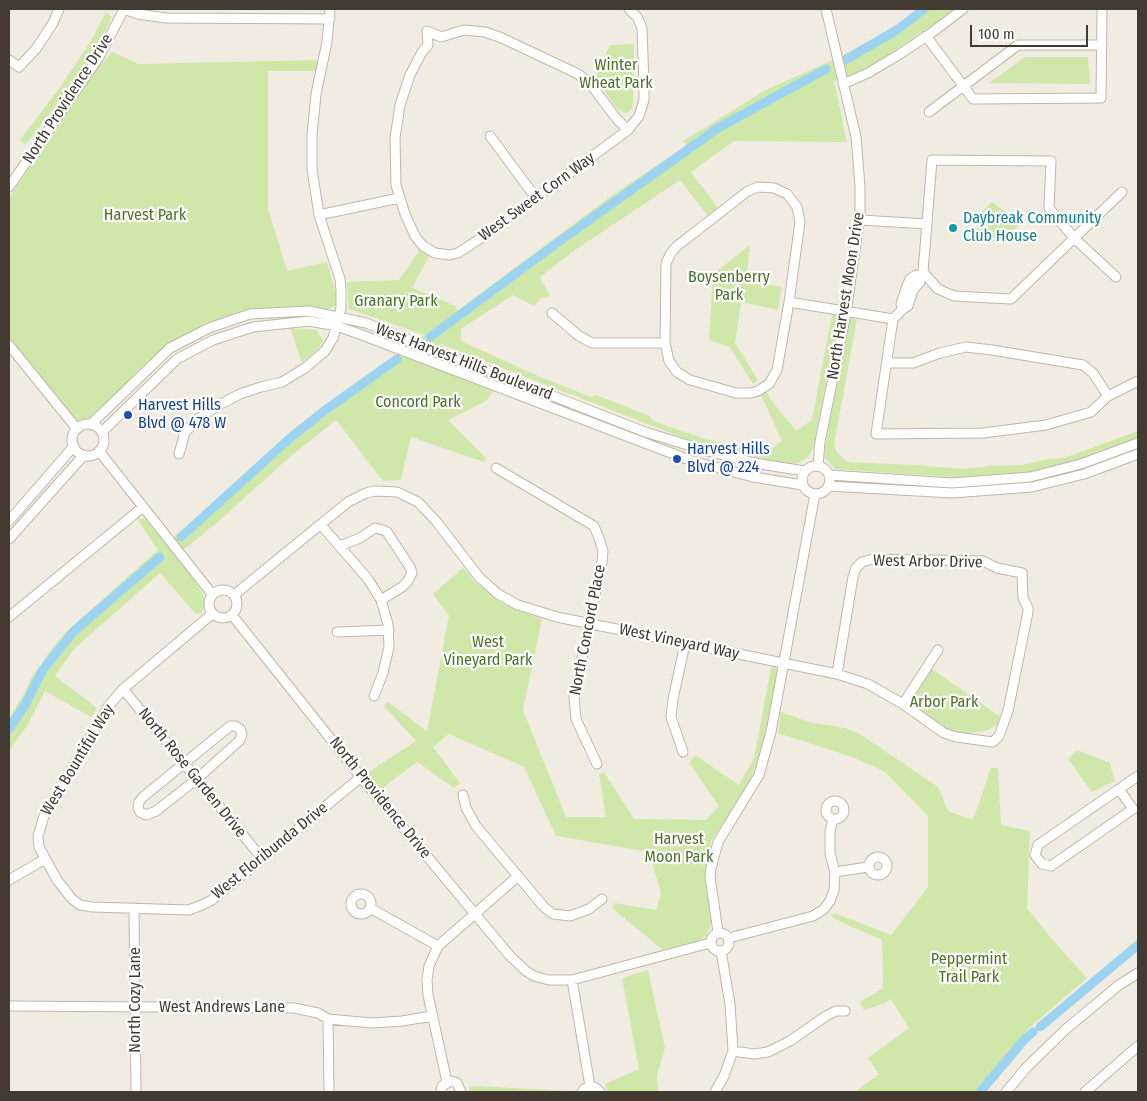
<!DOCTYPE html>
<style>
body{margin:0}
#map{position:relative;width:1147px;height:1101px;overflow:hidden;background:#f1ece2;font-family:"Fira Sans Condensed",sans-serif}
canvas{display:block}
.frame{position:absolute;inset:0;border:10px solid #433b32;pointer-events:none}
.scale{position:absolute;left:970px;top:25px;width:118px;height:22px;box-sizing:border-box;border:2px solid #433b32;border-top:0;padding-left:6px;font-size:15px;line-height:18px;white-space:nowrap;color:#433b32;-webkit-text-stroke:4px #fff;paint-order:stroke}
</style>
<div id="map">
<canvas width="1147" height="1101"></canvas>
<div class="frame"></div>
<div class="scale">100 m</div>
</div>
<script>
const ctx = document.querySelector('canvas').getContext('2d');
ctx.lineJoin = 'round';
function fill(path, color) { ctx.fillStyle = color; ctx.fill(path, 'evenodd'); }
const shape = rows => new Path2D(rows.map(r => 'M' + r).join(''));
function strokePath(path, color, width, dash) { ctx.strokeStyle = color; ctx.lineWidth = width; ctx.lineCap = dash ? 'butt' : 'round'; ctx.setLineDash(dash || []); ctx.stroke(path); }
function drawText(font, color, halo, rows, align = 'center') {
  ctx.font = font + ' "Fira Sans Condensed",sans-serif'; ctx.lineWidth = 4.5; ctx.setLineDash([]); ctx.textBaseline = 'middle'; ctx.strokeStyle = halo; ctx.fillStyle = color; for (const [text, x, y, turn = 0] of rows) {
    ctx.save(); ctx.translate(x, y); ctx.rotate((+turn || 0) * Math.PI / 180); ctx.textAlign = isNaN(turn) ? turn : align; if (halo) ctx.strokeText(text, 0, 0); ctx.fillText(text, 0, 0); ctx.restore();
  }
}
fill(shape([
 [919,9,954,9,934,24,866,70,834,81,847,142,734,141,691,172,718,208,708,216,680,180,575,250,540,277,550,296,541,298,534,306,513,295,461,329,461,341,538,376,591,397,596,395,650,416,653,421,670,427,705,439,764,454,782,441,761,395,767,392,770,399,796,431,812,420,832,315,839,315,813,449,807,458,798,463,784,463,785,462,782,462,781,463,697,443,440,344,418,361,493,391,486,401,448,420,486,458,484,462,411,437,401,480,383,481,336,420,291,456,220,520,187,547,175,555,192,577,203,594,205,603,201,614,195,613,160,573,74,649,55,676,97,708,91,717,45,691,27,726,9,751,9,719,25,692,30,680,53,647,66,632,158,550,138,520,138,518,145,519,167,544,177,534,201,515,287,437,327,405,425,335,349,309,347,282,399,280,421,248,430,254,412,288,456,306,457,311,614,194,686,146,683,141,766,90,848,53,905,20],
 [106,12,112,17,96,49,69,89,27,143,24,144,20,140,61,86,92,39],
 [634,44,633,103,631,110,626,113,618,110,595,77,610,45],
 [112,52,138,64,318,60,318,71,268,71,268,208,287,271,327,262,337,297,337,305,329,309,289,307,244,311,202,326,170,344,140,368,103,409,89,419,77,420,9,338,9,198,97,69],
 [1025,57,1088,57,1090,84,989,83],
 [992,202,1004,211,1025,220,1001,242,994,238,978,241,979,237,975,235,978,226,975,218],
 [750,245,746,281,782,287,778,310,741,302,735,343,758,380,753,384,730,347,709,340,713,274],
 [850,318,857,319,834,444,836,451,847,462,913,465,963,469,990,466,1021,465,1049,459,1064,458,1138,431,1138,438,1073,463,1030,473,967,478,835,469,824,457,845,322],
 [290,328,317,330,323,341,317,350,302,362],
 [463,568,475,582,503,604,528,614,542,619,523,710,566,817,606,817,599,774,604,772,634,819,706,820,719,806,689,763,695,755,739,785,754,758,772,664,776,667,777,672,762,754,745,789,711,841,706,873,711,920,710,928,706,936,696,942,663,950,613,909,614,903,656,910,661,893,649,852,556,836,524,767,449,734,433,747,460,783,454,788,417,762,380,790,367,773,416,741,384,706,388,702,427,731,449,616,433,594],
 [932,669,1002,718,999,723,988,730,963,734,947,730,912,707,912,701],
 [781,712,809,722,845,728,860,734,938,787,948,811,973,820,991,768,998,768,1001,825,1030,831,1027,908,1049,936,1087,978,1029,1028,981,1092,855,1092,879,1074,868,1058,909,1028,891,999,885,1003,864,1010,860,1002,883,988,882,940,843,923,831,916,834,913,891,935,928,887,928,816,885,772,855,758,778,733],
 [1077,750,1110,763,1115,781,1092,792,1068,759],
 [648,970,665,1048,657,1075,658,1092,608,1092,605,1084,639,1069,622,978],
 [475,1086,572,1091,572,1092,469,1092,469,1087]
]), '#cfe7a9');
strokePath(shape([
 [845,60,897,30,924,9],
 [430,337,557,243,718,128,826,69],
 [181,537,290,438,324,411,397,359],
 [9,729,25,705,42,671,73,632,160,557],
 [1040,1027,1138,945],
 [980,1092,1024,1040,1033,1032]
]), '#9bd3f1', 9);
const minor = shape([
 [124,9,138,14,166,18,330,19],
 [926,36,973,99,1101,98,1102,9],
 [9,60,19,67,36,49,53,23,59,9],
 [843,84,868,73,900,54,930,34,963,9],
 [929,112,1018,45,1102,45],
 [628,130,616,118,589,82,578,74,502,38,485,32,464,30,441,37,427,31,428,45,422,52,410,75,400,105,395,138,396,185,405,214,415,236,423,246,435,253,450,255,458,253,481,238,628,130,639,116,644,100,644,85,642,28,637,17,629,9],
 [490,136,536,198],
 [9,187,99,57,124,9],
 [758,187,774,188,787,194,797,207,800,222,789,302,777,370,769,384,758,391,750,393,736,393,690,380,677,372,669,361,665,343,666,263,671,253,677,246,748,191,758,187],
 [319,215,399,198],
 [860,220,927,224],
 [923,272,938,289,954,296,1011,299,1122,192],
 [920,276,923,272,932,160,1051,161,1049,208,1074,238,1116,277],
 [789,302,893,319],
 [552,313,579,336,592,343,665,343],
 [893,319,876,434,983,433,1046,425,1091,412,1108,396,1138,381],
 [893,319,903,309,908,306,913,290,920,282,920,276,916,275,910,279,907,286,901,304,903,309],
 [9,345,77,429],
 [887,363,913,363,940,353,966,347,992,350,1083,365,1093,373,1108,396],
 [91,424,170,348,209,328,250,314,309,311,366,323,645,432,707,451,760,464,805,471],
 '72 440a16 16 0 1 1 32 0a16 16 0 1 1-32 0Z',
 [102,432,177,359,213,340,253,327,309,321,337,326,362,335,692,461,753,477,803,485],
 [99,451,212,594],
 [179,454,185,432,199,418,219,405,240,394,261,387,282,382,305,368,325,351,333,338,341,308,341,290,340,279,319,215,312,169,312,135,316,94,327,42,330,9],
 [818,466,820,442,846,313,860,215,860,186,856,137,826,9],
 '802 480a14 14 0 1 1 28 0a14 14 0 1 1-28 0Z',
 [496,468,594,526,599,538,603,551,602,562,574,697,576,719,597,764],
 [829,475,952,483,1030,477,1081,464,1138,443],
 [828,486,952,493,1032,487,1084,474,1138,454],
 [9,521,74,446],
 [321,525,368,579,381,600,388,624,389,647,383,673,374,696],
 [9,539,84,455],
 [340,546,360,538,375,528,383,530,387,532,410,567,412,573,408,581,402,587,381,600],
 '209 604a14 14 0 1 1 28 0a14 14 0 1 1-28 0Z',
 [234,595,348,502,366,493,375,491,397,492,418,502,436,521,479,577,498,594,518,605,557,617,837,674,868,684,903,704,944,733,956,737,993,742,999,736,1008,711,1028,612,1028,608,1023,598,1022,573,997,568,983,561,873,559,862,562,856,568,853,577,837,674],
 [212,614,123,689,108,707,44,816,38,836,39,847,57,880,72,899,80,905,92,907,189,910,202,905,212,900,361,777],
 [232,615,361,777,510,956,526,971,534,976,549,980,572,980,710,943],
 [9,617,143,507],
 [337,632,389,630],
 [123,689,261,857],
 [903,704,938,650],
 [230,726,235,726,240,729,242,734,240,740,197,779,156,811,146,815,140,812,138,808,139,802,143,797,230,726],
 [683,752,671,717,673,699,685,644],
 [1119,789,1133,809,1051,866,1042,864,1035,855,1038,845,1119,789,1138,776],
 [463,795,466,808,476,826,544,907,553,914,570,916,589,909,602,899],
 '826 810a9 9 0 1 1 18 0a9 9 0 1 1-18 0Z',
 '869 866a9 9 0 1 1 18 0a9 9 0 1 1-18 0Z',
 [835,872,868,867],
 [9,880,45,859],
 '351 904a10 10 0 1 1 20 0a10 10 0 1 1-20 0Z',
 [134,908,136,1092],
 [370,908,438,946],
 [718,932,710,877,711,868,718,842,759,775,771,732,815,494],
 '711 942a9 9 0 1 1 18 0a9 9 0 1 1-18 0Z',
 [729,938,813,916,823,910,830,901,834,890,835,872,830,853,830,831,833,819],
 [572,980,590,1086],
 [9,1006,294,1008,318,1013,328,1019,372,1023,402,1021,433,1016],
 [328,1019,329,1092],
 [733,1051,754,1054,768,1052,790,1041,826,1016,836,1011,845,1011],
 [447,1082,428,995,427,980,429,966,438,946,517,877],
 [441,1092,442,1086,451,1081,457,1083,461,1092],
 [582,1092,584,1089,590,1086,596,1088,600,1092],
 [715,1092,724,1076,733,1051,730,1004,721,951],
 [1006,1092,1027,1067,1066,1029,1119,985,1138,973],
 [1085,1092,1138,1046]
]);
strokePath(minor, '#c0b6a7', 11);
strokePath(minor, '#fff', 9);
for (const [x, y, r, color] of [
 [953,228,5,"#0f9aa8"],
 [128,415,5,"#1a4fb4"],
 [677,459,5,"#1a4fb4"]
]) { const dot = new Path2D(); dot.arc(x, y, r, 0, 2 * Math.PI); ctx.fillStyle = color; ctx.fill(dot); strokePath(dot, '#fff', 2); }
drawText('16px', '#487426', '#fff', [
 ["Winter",616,66],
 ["Wheat Park",616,84],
 ["Harvest Park",145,216],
 ["Boysenberry",729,278],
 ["Park",729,296],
 ["Granary Park",396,302],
 ["Concord Park",418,403],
 ["West",488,643],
 ["Vineyard Park",488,661],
 ["Arbor Park",944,703],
 ["Harvest",679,840],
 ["Moon Park",679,858],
 ["Peppermint",969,960],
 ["Trail Park",969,978]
]);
drawText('16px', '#433b32', '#fff', [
 ["North Providence Drive",68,99,-57],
 ["West Sweet Corn Way",537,197,-36],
 ["North Harvest Moon Drive",846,296,-81],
 ["West Harvest Hills Boulevard",464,362,21],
 ["West Arbor Drive",928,562,1],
 ["North Concord Place",588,630,-79],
 ["West Vineyard Way",679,642,12],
 ["West Bountiful Way",78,760,-59],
 ["North Rose Garden Drive",192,773,51],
 ["North Providence Drive",380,798,51],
 ["West Floribunda Drive",270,851,-39],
 ["North Cozy Lane",136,1000,-90],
 ["West Andrews Lane",222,1008]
]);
drawText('16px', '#0d838f', '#fff', [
 ["Daybreak Community",963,219],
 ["Club House",963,237]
], 'left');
drawText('16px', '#164399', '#fff', [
 ["Harvest Hills",138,406],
 ["Blvd @ 478 W",138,424],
 ["Harvest Hills",687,450],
 ["Blvd @ 224",687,468]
], 'left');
</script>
